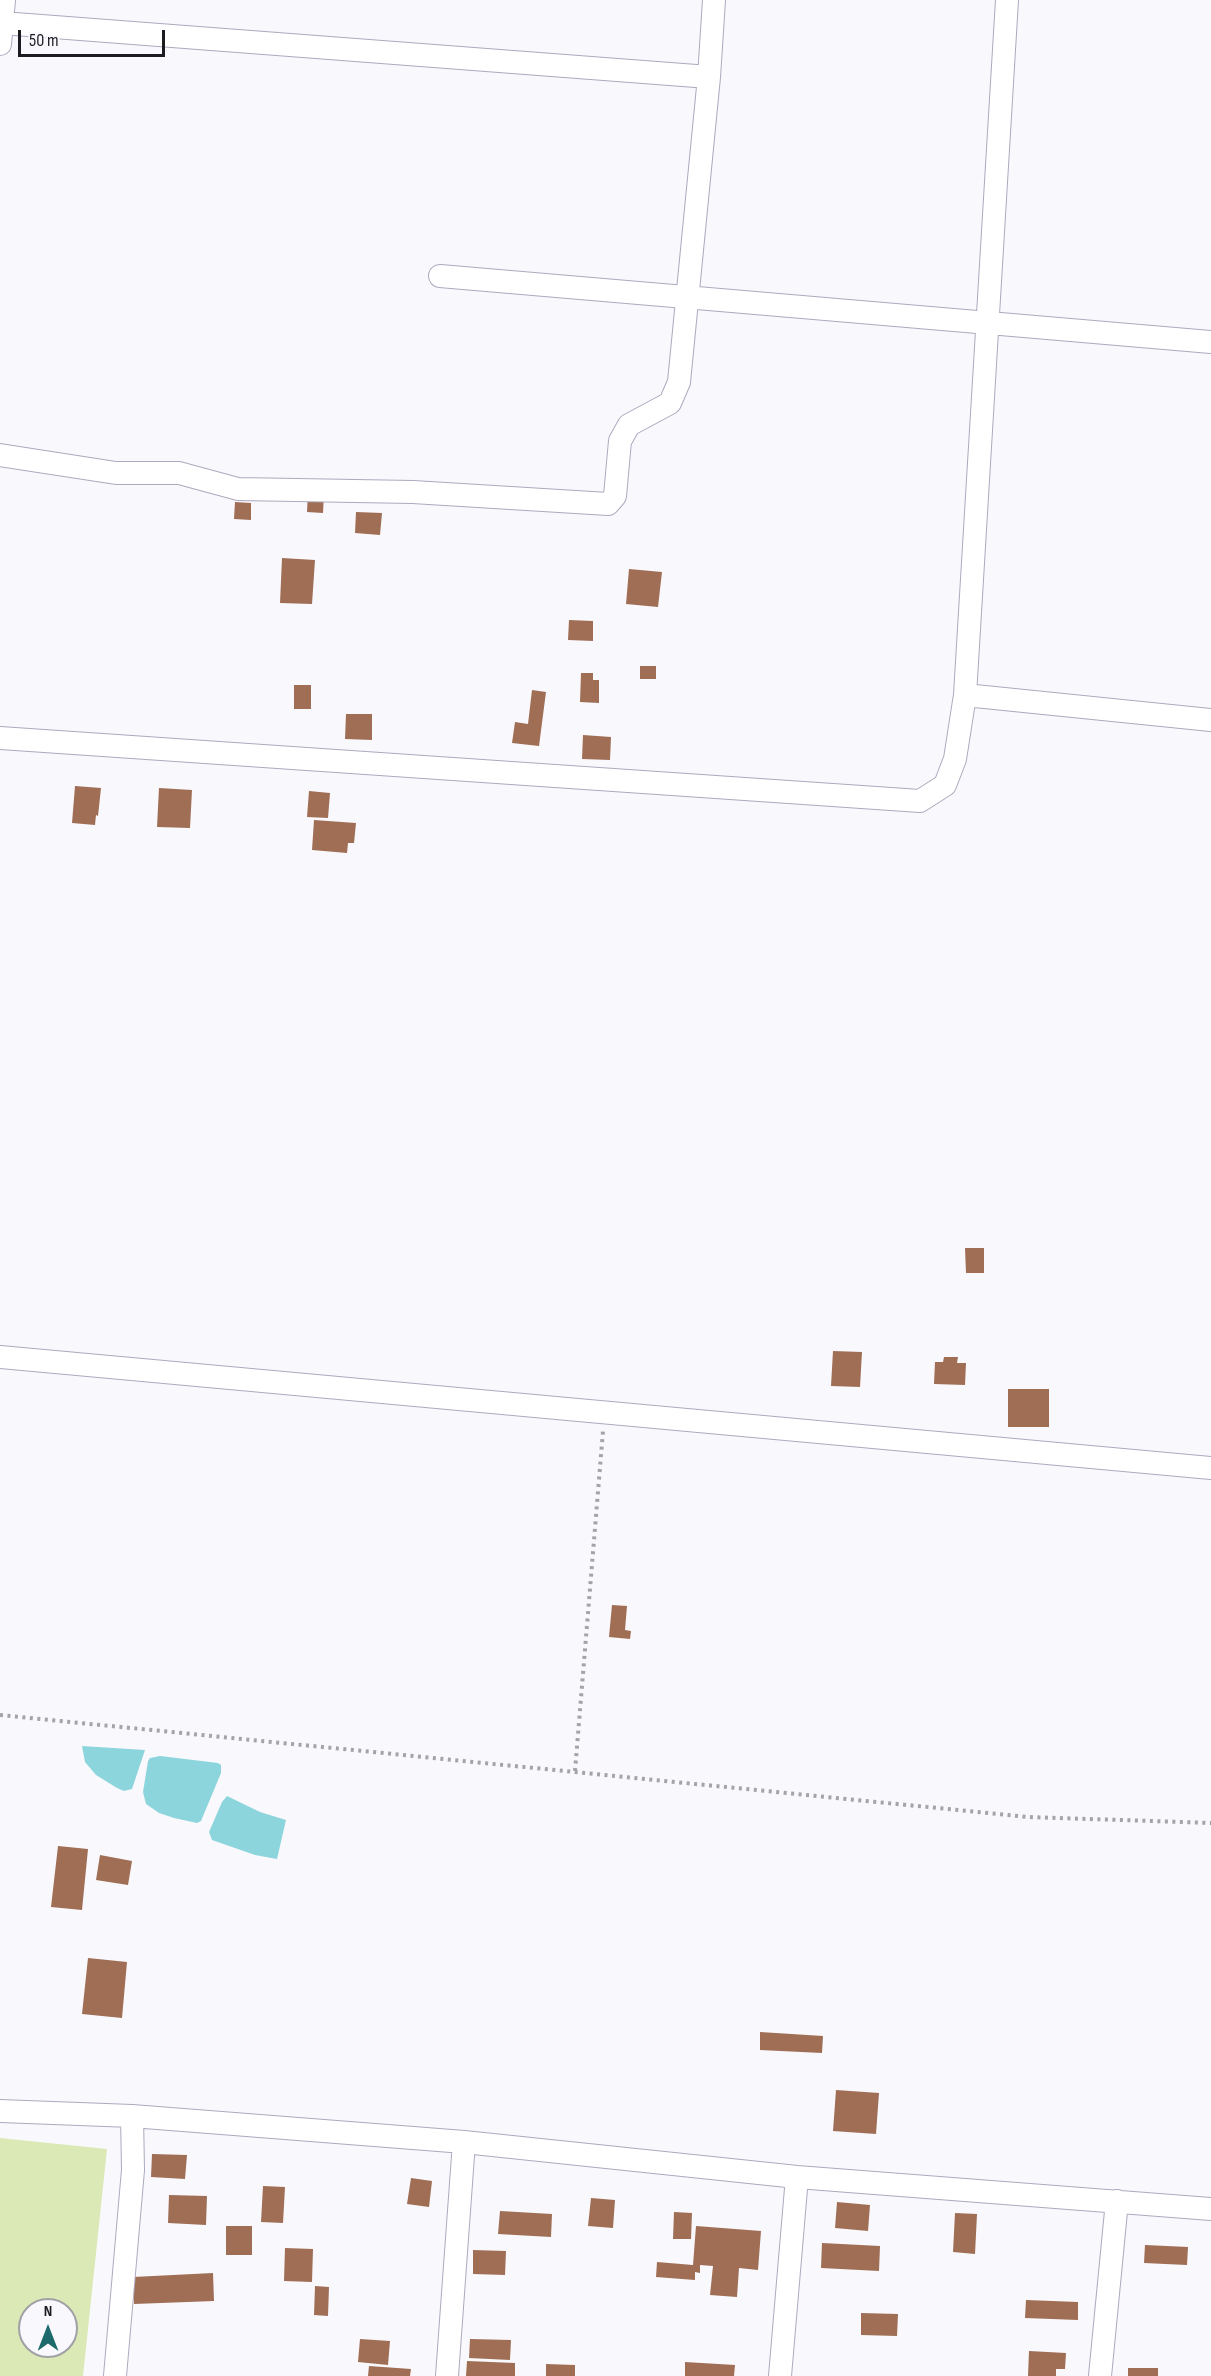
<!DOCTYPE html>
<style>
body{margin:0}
#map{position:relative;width:1211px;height:2376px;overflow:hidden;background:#f9f8fc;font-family:"Sofia Sans Condensed",sans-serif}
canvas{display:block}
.north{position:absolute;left:18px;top:2298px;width:60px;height:60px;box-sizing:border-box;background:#f9f8fc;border:2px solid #a1a0a5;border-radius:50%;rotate:0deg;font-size:16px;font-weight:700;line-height:24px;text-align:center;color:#1c1b22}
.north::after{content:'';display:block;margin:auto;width:21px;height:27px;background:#1d6a6c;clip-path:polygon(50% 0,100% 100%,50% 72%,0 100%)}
.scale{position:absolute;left:18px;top:30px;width:147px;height:27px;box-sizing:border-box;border:3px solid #1c1b22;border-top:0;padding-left:8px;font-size:18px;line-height:21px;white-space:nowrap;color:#1c1b22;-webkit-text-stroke:4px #f9f8fc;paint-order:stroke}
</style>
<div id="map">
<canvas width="1211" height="2376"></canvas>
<div class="north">N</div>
<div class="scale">50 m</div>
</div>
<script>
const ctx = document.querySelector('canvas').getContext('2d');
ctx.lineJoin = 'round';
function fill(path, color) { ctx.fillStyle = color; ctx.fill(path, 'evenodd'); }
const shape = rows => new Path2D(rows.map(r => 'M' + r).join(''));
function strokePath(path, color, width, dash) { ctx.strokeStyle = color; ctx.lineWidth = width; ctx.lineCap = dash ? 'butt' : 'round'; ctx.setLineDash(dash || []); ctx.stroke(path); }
fill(shape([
 [0,2138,107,2149,83,2376,0,2376],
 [30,2310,66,2310,66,2346,30,2346]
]), '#dae9b5');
fill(shape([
 [82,1746,145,1750,132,1789,124,1791,117,1788,96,1775,85,1762],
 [160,1756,218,1763,221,1765,221,1773,201,1821,197,1823,174,1818,159,1813,146,1804,143,1792,148,1761,150,1758],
 [227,1796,260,1812,286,1820,277,1859,255,1855,212,1840,209,1832,222,1802]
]), '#8dd5dc');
fill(shape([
 [308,492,324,493,323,513,307,512],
 [235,502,251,503,251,520,234,519],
 [356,512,382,513,380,535,355,533],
 [282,558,315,560,312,604,280,603],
 [629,569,662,572,658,607,626,604],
 [569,620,593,621,593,641,568,640],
 [640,666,656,666,656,679,640,679],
 [581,673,593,673,593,680,599,680,599,703,580,702],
 [294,685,311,685,311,709,294,709],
 [532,690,546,692,539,746,512,743,515,722,528,724],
 [346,714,372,714,372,740,345,739],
 [583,735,611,737,610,760,582,759],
 [75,786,101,788,98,816,96,815,95,825,72,823],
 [159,788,192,790,190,828,157,827],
 [309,791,330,793,328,818,307,817],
 [314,820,356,823,354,843,348,843,347,853,312,850],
 [965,1248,984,1248,984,1273,966,1273],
 [833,1351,862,1352,860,1387,831,1386],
 [944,1357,958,1357,957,1363,966,1363,965,1385,934,1384,935,1362,943,1362],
 [1008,1389,1049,1389,1049,1427,1008,1427],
 [612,1605,627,1606,625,1630,631,1631,630,1639,609,1637],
 [58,1846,88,1849,82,1910,51,1907],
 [100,1855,132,1861,128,1885,96,1880],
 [88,1958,127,1962,122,2018,82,2014],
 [760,2032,823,2036,822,2053,760,2050],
 [836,2090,879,2093,876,2134,833,2131],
 [152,2154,187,2155,185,2179,151,2177],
 [411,2178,432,2181,429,2207,407,2204],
 [263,2186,285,2187,283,2223,261,2222],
 [169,2195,207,2196,206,2225,168,2223],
 [591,2198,615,2200,613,2228,588,2226],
 [837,2202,870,2205,868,2231,835,2228],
 [500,2211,552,2214,551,2237,498,2234],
 [674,2212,692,2213,691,2239,673,2239],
 [955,2213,977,2214,975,2254,953,2252],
 [226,2226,252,2226,252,2255,226,2255],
 [696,2226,761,2231,758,2270,739,2268,737,2297,710,2295,713,2266,700,2265,700,2273,695,2272,695,2280,656,2277,657,2262,693,2265],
 [822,2243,880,2246,879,2271,821,2268],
 [1145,2245,1188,2247,1187,2265,1144,2263],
 [285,2248,313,2249,312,2282,284,2281],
 [473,2250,506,2251,505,2275,473,2274],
 [213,2273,214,2301,134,2304,133,2277],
 [315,2286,329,2287,328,2316,314,2315],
 [1026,2300,1078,2302,1078,2320,1025,2318],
 [861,2313,898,2314,897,2336,861,2335],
 [360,2339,390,2341,388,2365,358,2362],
 [470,2339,511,2340,510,2360,469,2358],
 [1029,2351,1066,2353,1065,2369,1056,2369,1056,2376,1028,2376],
 [467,2361,515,2363,515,2376,466,2376],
 [685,2362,735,2365,734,2376,685,2376],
 [546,2364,575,2365,575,2376,546,2376],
 [369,2366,411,2369,410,2376,368,2376],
 [1128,2368,1158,2368,1158,2376,1128,2376]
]), '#9f6e55');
const street = shape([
 [2,23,709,77],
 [0,44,4,0],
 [440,276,1211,342],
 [0,455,116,473,179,473,238,489,413,492,608,504,615,496,620,441,629,425,670,403,679,382,709,77,714,0],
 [965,695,1211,720],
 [0,738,920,801,945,785,955,759,965,695,1007,0],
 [0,1357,1211,1468],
 [0,2111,132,2116,464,2142,797,2177,1211,2209],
 [115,2376,133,2170,132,2116],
 [447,2376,464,2142],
 [780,2376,797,2177],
 [1100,2376,1117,2201]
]);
strokePath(street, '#ada9be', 24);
strokePath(shape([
 [0,1715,1028,1817,1211,1823],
 [575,1771,603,1431]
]), '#a4a3a8', 4, [3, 4.5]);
strokePath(street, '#fff', 22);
</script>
